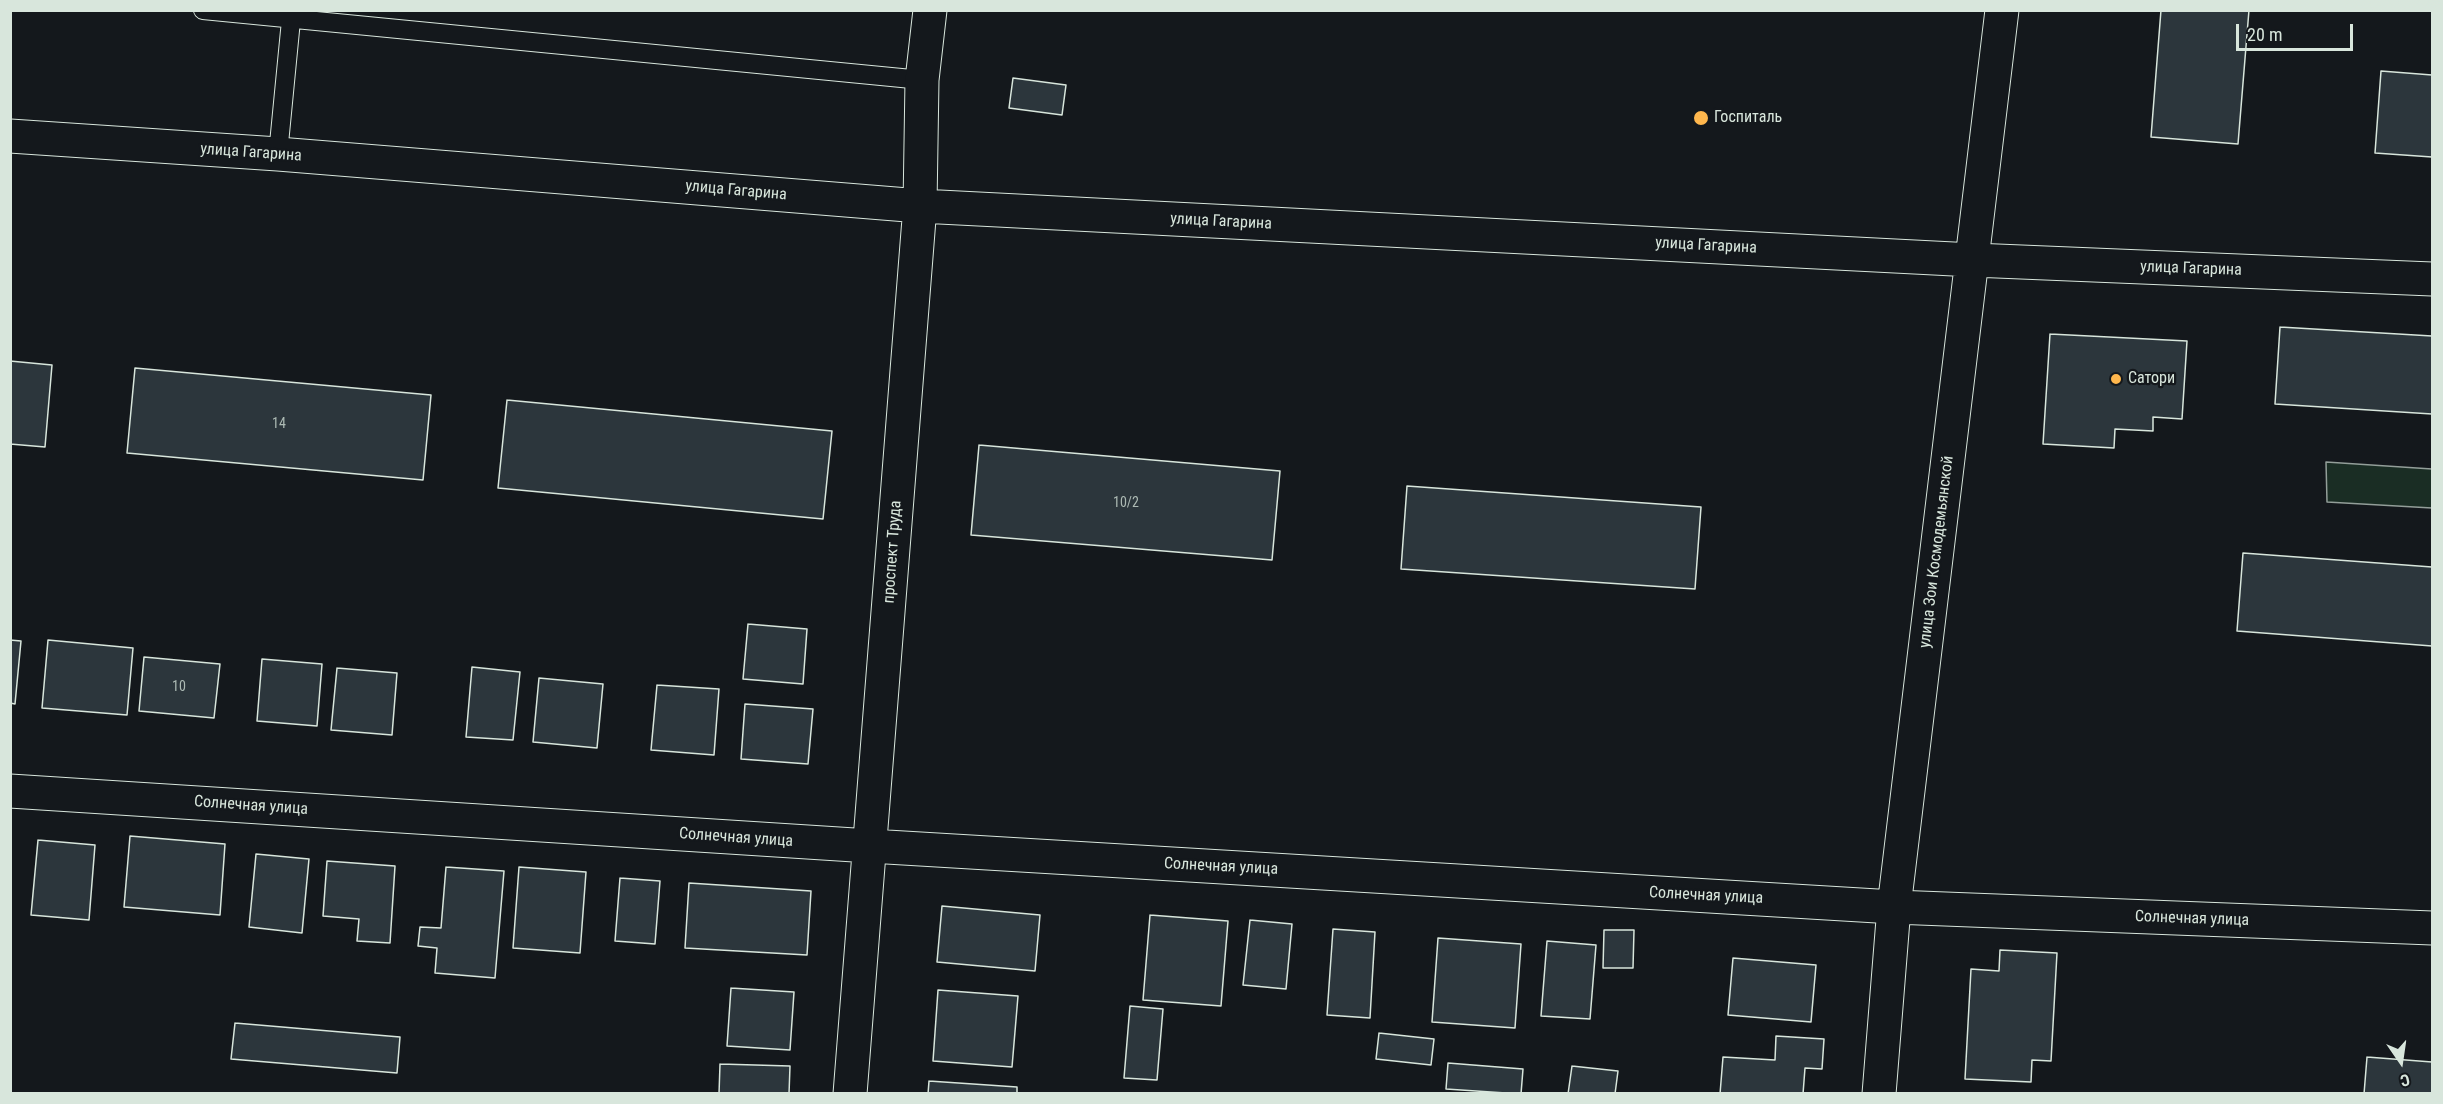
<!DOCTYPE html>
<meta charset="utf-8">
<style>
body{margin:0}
#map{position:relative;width:2443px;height:1104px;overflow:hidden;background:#14181c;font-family:"Roboto Condensed",sans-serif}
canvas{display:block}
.frame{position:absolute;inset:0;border:12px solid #d8e6dc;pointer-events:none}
.north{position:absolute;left:2371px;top:1032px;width:60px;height:60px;-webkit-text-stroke:4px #14181c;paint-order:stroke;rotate:167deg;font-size:16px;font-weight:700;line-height:24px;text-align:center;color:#d8e6dc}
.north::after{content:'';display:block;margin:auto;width:21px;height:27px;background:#d8e6dc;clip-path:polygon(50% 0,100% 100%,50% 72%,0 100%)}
.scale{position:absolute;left:2236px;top:24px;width:117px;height:27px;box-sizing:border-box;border:3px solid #d8e6dc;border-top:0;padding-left:8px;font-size:18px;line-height:21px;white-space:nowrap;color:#d8e6dc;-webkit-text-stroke:4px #14181c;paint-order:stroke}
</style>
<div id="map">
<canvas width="2443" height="1104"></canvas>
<div class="frame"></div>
<div class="north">С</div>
<div class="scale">20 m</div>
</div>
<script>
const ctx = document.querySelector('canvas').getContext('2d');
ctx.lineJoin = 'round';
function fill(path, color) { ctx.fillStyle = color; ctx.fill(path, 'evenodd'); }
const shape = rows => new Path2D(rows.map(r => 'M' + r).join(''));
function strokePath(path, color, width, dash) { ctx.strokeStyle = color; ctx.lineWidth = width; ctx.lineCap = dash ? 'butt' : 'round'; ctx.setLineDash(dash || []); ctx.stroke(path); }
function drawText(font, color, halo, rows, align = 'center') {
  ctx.font = font + ' "Roboto Condensed",sans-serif'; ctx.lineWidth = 4.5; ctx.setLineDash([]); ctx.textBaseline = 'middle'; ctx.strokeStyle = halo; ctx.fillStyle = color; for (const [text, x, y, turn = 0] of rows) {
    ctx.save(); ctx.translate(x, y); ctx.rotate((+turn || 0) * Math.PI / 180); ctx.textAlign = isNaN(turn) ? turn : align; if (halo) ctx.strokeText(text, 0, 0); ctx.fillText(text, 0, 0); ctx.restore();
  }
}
const green = shape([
 [2326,462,2432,469,2432,508,2327,502,2326,462]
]);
fill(green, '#1a2d24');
strokePath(green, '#939e99', 1.5);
const building = shape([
 [2161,10,2249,10,2238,144,2151,137,2161,10],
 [2381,71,2432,75,2432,157,2375,153,2381,71],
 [1013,78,1066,85,1062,115,1009,108,1013,78],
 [2280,327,2432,336,2432,414,2275,404,2280,327],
 [2050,334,2187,341,2182,419,2153,417,2153,431,2115,429,2114,448,2043,444,2050,334],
 [10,361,52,365,45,447,10,444,10,361],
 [135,368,431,395,423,480,127,453,135,368],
 [507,400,832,431,823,519,498,488,507,400],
 [979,445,1280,471,1272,560,971,535,979,445],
 [1407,486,1701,507,1695,589,1401,569,1407,486],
 [2243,553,2432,567,2432,646,2237,631,2243,553],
 [748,624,807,629,803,684,743,679,748,624],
 [10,640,21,641,15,704,10,703,10,640],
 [48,640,133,648,127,715,42,708,48,640],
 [144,657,220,664,214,718,139,711,144,657],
 [262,659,322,664,317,726,257,721,262,659],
 [472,667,520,672,513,740,466,737,472,667],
 [337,668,397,673,392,735,331,730,337,668],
 [539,678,603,684,597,748,533,742,539,678],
 [657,685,719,689,714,755,651,750,657,685],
 [745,704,813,709,808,764,741,759,745,704],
 [130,836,225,844,220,915,124,907,130,836],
 [38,840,95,845,89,920,31,915,38,840],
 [256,854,309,859,302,933,249,927,256,854],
 [327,861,395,866,390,943,357,941,359,919,323,916,327,861],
 [446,867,504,871,495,978,435,973,437,948,418,946,420,927,441,928,446,867],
 [519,867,586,872,580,953,513,948,519,867],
 [620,878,660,881,655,944,615,941,620,878],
 [689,883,811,891,807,955,685,948,689,883],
 [942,906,1040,915,1035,971,937,962,942,906],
 [1150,915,1228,921,1221,1006,1143,1000,1150,915],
 [1250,920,1292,924,1286,989,1243,985,1250,920],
 [1333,929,1375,932,1370,1018,1327,1015,1333,929],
 [1604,930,1634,930,1633,968,1603,968,1604,930],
 [1438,938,1521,944,1515,1028,1432,1022,1438,938],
 [1547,941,1596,945,1590,1019,1541,1016,1547,941],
 [2000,950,2057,953,2051,1061,2032,1060,2031,1082,1965,1079,1971,969,1999,971,2000,950],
 [1733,958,1816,965,1811,1022,1728,1015,1733,958],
 [731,988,794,992,790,1050,727,1046,731,988],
 [938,990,1018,996,1012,1067,933,1061,938,990],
 [1130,1006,1163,1009,1157,1080,1124,1078,1130,1006],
 [235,1023,400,1037,397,1073,231,1059,235,1023],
 [1379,1033,1434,1039,1431,1065,1376,1059,1379,1033],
 [1776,1036,1824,1039,1822,1069,1805,1068,1803,1094,1720,1094,1723,1057,1775,1060,1776,1036],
 [2367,1057,2432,1062,2432,1094,2364,1094,2367,1057],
 [1448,1063,1523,1069,1521,1094,1446,1089,1448,1063],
 [720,1064,790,1066,789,1094,719,1094,720,1064],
 [1572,1066,1618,1071,1615,1094,1568,1094,1572,1066],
 [929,1081,1017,1087,1017,1094,928,1094,929,1081]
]);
fill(building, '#2c363c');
strokePath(building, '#d8e6dc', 1.5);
const lane = shape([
 [203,10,922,80],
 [278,154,292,10]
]);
const street = shape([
 [10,136,278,154,920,206,1973,260,2432,279],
 [10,791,870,846,1894,907,2432,928],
 [850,1094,920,206,922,80,930,10],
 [1879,1094,1894,907,2002,10]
]);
strokePath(lane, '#d8e6dc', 20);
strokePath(street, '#d8e6dc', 35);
strokePath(lane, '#14181c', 18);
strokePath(street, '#14181c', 33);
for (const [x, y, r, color] of [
 [1701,118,8,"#ffb74d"],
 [2116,379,6,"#ffb74d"]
]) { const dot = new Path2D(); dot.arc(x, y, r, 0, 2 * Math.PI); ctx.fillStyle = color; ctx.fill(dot); strokePath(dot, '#14181c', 2); }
drawText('14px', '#adbab4', null, [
 ["14",279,424],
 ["10/2",1126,503],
 ["10",179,687]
]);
drawText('16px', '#d8e6dc', '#14181c', [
 ["Госпиталь",1714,118],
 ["Сатори",2128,379]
], 'left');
drawText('16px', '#d8e6dc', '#14181c', [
 ["улица Гагарина",251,153,4],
 ["улица Гагарина",736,191,5],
 ["улица Гагарина",1221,222,3],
 ["улица Гагарина",1706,246,3],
 ["улица Гагарина",2191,269,2],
 ["проспект Труда",893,552,-86],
 ["улица Зои Космодемьянской",1937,552,-83],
 ["Солнечная улица",251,806,4],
 ["Солнечная улица",736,838,4],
 ["Солнечная улица",1221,867,3],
 ["Солнечная улица",1706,896,3],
 ["Солнечная улица",2192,919,2]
]);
</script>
